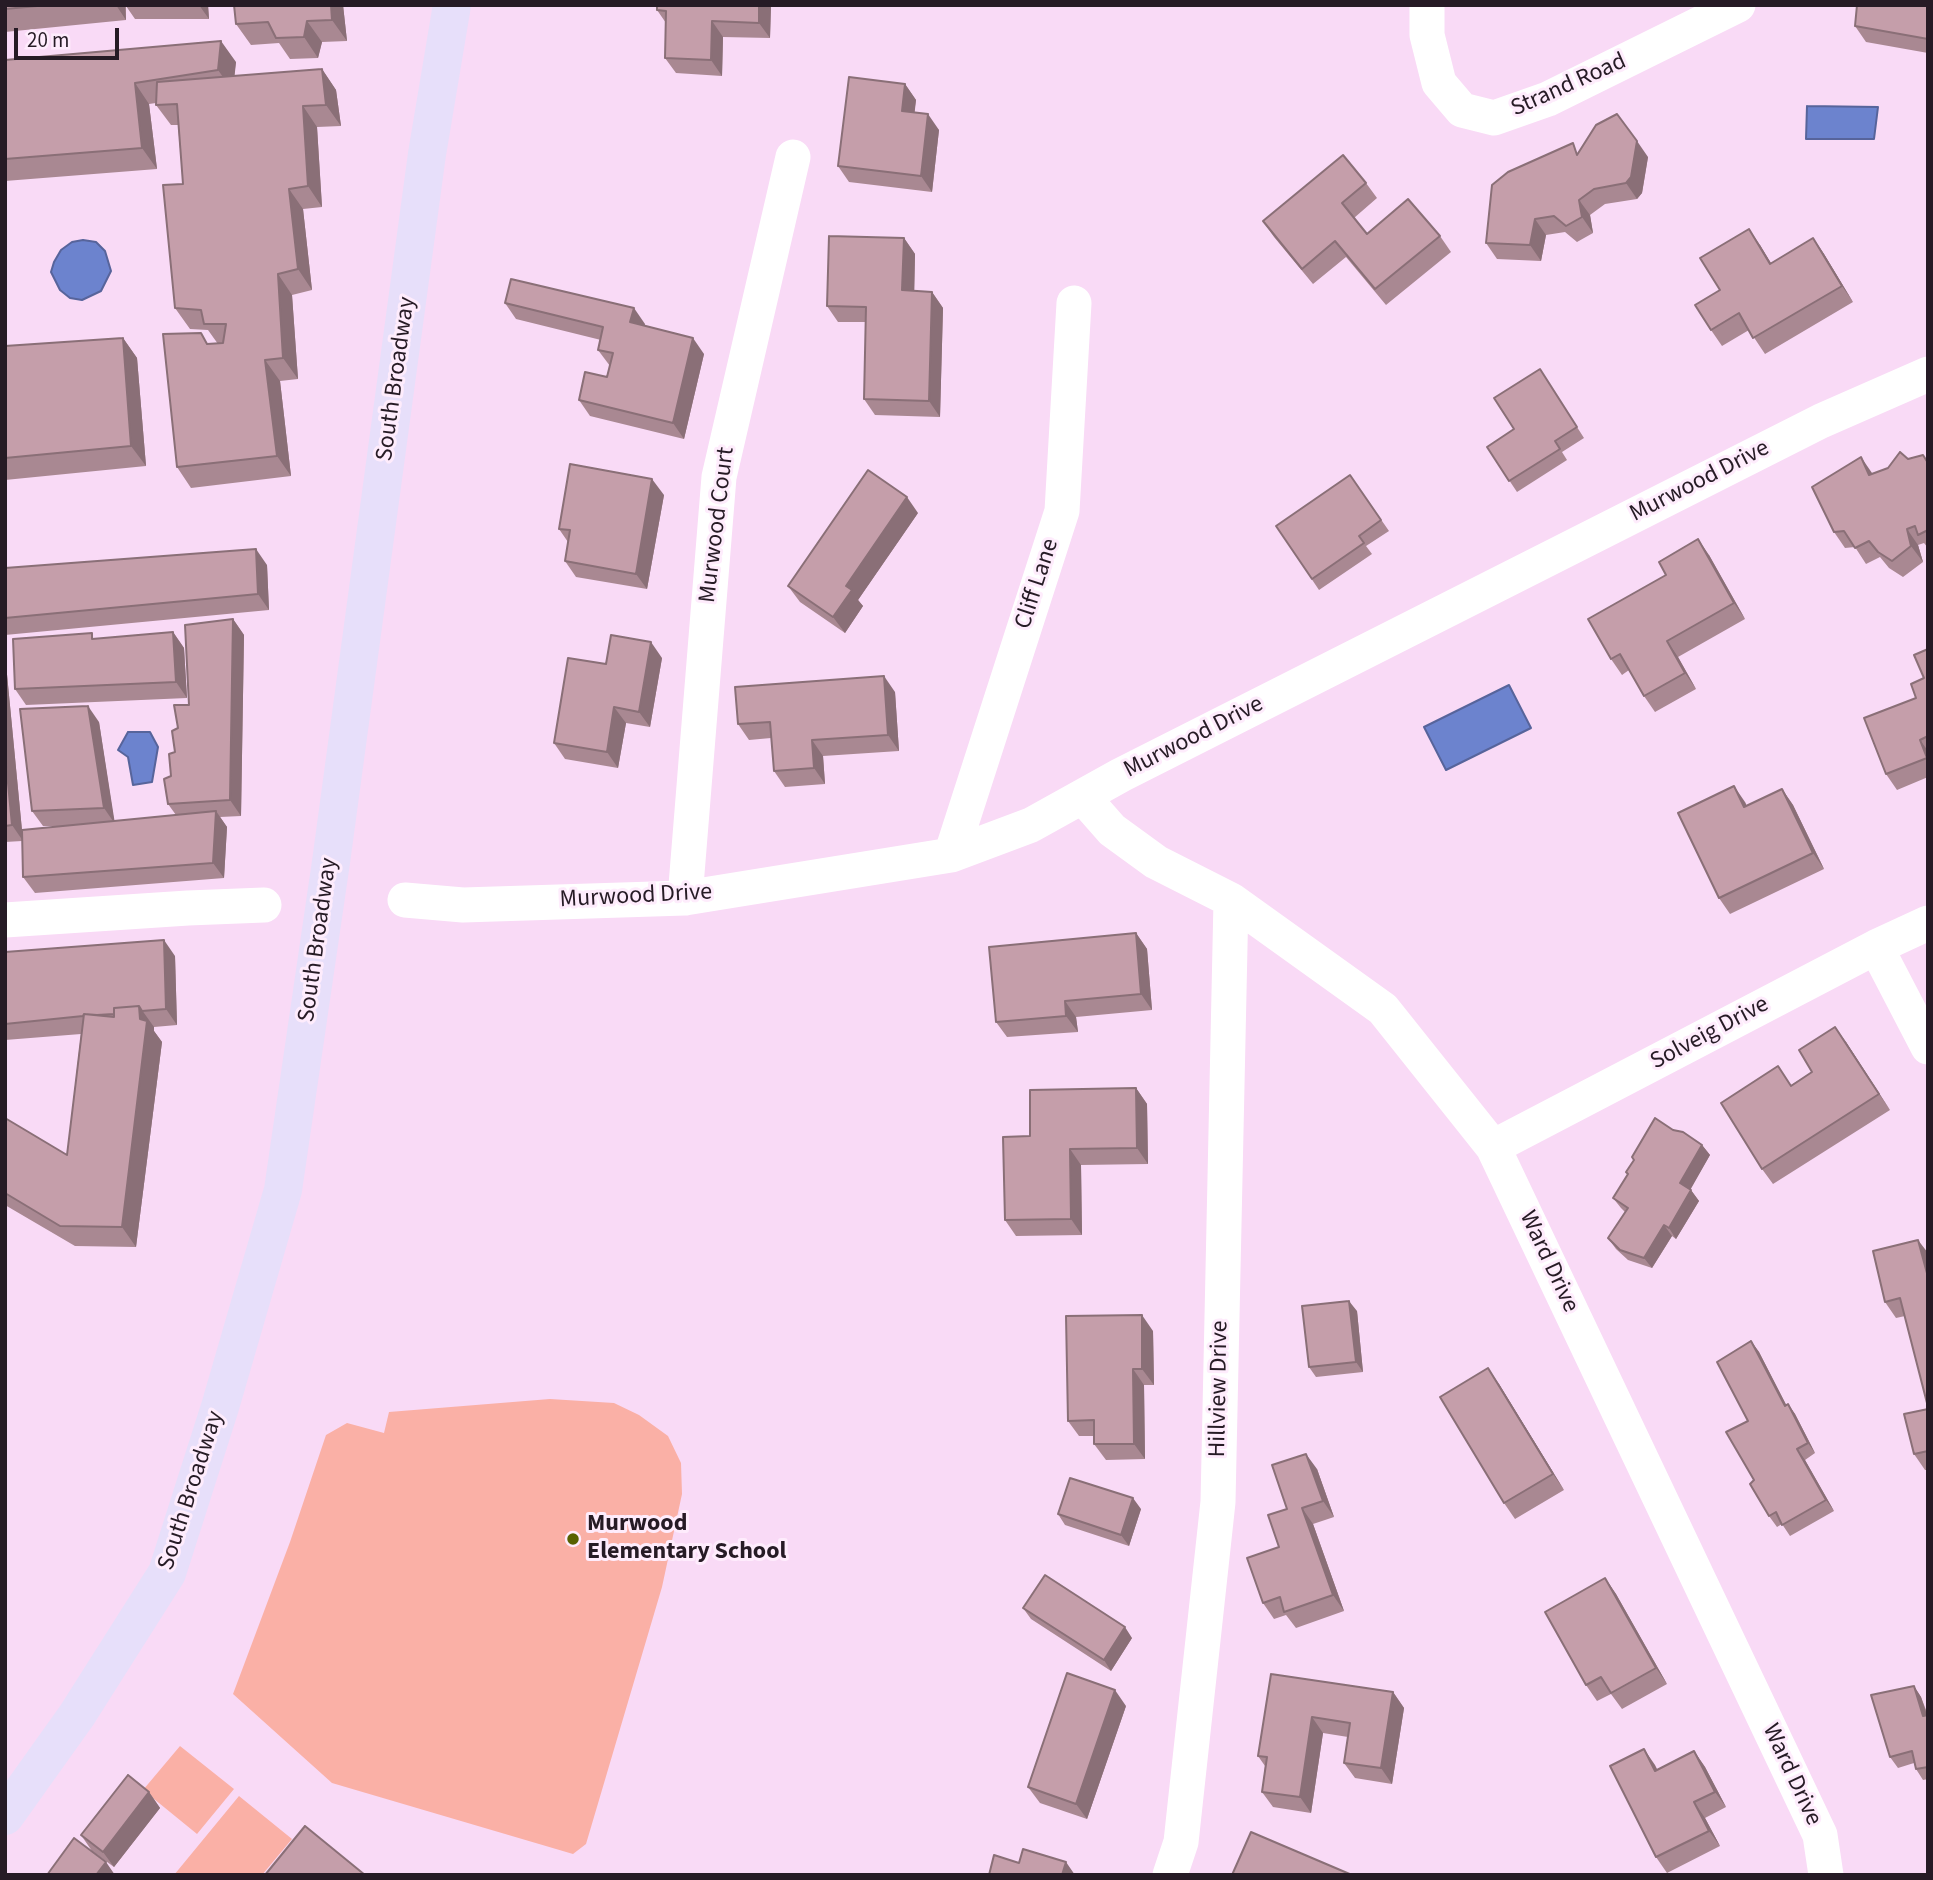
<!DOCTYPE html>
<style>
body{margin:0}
#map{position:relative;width:1933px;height:1880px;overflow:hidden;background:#f9daf6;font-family:"Source Sans 3",sans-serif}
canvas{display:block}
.frame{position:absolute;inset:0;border:7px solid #261b25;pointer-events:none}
.scale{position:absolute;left:14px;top:28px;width:105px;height:32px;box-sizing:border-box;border:4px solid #261b25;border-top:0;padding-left:9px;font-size:21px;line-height:24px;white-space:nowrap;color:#261b25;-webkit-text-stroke:5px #feecfc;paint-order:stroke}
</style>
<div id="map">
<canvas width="1933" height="1880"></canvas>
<div class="frame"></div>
<div class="scale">20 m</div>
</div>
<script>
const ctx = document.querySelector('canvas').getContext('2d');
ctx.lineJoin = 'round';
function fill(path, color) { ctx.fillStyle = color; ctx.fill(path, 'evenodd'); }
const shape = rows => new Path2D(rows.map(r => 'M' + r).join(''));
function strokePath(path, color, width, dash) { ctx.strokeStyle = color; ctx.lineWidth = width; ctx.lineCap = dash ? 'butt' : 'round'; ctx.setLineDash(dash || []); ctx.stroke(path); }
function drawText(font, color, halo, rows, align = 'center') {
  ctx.font = font + ' "Source Sans 3",sans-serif'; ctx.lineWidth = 6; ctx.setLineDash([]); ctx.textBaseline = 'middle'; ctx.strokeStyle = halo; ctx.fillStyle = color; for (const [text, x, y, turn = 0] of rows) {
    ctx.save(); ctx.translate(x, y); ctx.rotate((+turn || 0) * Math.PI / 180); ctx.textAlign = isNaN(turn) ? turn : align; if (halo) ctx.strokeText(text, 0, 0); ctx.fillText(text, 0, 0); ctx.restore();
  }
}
fill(shape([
 [550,1399,614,1403,639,1415,668,1436,681,1463,682,1494,662,1587,586,1844,573,1854,332,1783,233,1694,290,1542,326,1435,347,1423,384,1433,389,1412],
 [180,1746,234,1789,197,1834,143,1790],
 [239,1796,292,1839,262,1875,174,1875]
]), '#fab0a6');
const water = shape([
 [1807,106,1878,107,1874,139,1806,139,1807,106],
 [83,240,96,242,105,251,111,271,101,291,82,300,70,298,60,290,51,272,54,262,61,250,72,242,83,240],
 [1509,685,1531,728,1446,770,1424,727,1509,685],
 [128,732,150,732,158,747,152,782,133,785,128,757,118,750,128,732]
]);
fill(water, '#6c83ce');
strokePath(water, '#57649b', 2);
strokePath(shape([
 [1427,5,1427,35,1439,83,1462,110,1494,118,1548,99,1738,5],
 [1083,797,1112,830,1156,862,1231,900,1383,1009,1493,1147,1820,1835,1826,1875],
 [951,855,1062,511,1074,303],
 [685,898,719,477,793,157],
 [405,900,463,905,685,898,951,855,1031,825,1121,775,1821,421,1928,374],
 [5,920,188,908,264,905],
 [1876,947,1928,1047],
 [1493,1147,1876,947,1928,923],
 [1170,1875,1181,1842,1218,1502,1231,900]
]), '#fff', 35);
strokePath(shape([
 [5,1816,77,1715,167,1573,220,1407,283,1190,331,862,427,154,452,5]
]), '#e7dffa', 38);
fill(shape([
 [5,5,208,5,209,19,135,19,126,6,126,20,5,32],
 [343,5,347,41,322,42,318,58,290,59,279,43,251,45,236,24],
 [771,5,770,38,723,37,722,76,676,73,665,58,666,23,657,10],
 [1928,5,1928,53,1866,42,1855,26],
 [5,60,236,62,234,76,322,69,336,90,341,126,317,127,322,207,303,209,312,290,292,295,298,379,280,381,291,476,191,488,177,467,209,344,218,344,208,330,190,329,175,308,183,184,178,125,171,125,156,105,156,103,149,104,157,169,5,181],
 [905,84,916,100,914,113,939,130,932,192,849,182,838,166],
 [1579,152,1648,157,1642,193,1637,199,1605,204,1590,215,1593,233,1577,242,1565,232,1546,235,1541,261,1497,259,1486,243],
 [1366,183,1377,198,1354,218,1367,234,1440,236,1451,252,1386,305,1346,257,1313,284,1274,237,1263,221],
 [904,238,915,254,914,291,932,292,943,308,940,417,875,415,864,399,866,322,838,322,827,306],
 [1813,238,1824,254,1853,302,1765,354,1749,330,1722,346,1711,330,1720,290,1760,245,1771,263],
 [505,303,645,324,644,326,704,354,684,439,590,416,579,400,607,377,610,366,598,350,601,340,516,319],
 [123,338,137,358,146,466,5,480,5,346],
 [1540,369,1584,438,1562,452,1567,460,1517,492,1487,447,1514,429],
 [1908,459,1928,461,1928,548,1924,543,1918,545,1923,562,1903,577,1889,568,1880,557,1866,564,1855,547,1845,548,1834,532,1873,474],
 [1350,475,1389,531,1366,546,1372,554,1319,590,1276,526],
 [664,495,647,589,576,577,565,561,568,542,559,529],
 [918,513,858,600,863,606,845,633,800,602,788,586],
 [1709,555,1745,619,1678,657,1696,689,1655,712,1644,696,1629,670,1622,675,1611,659],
 [267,565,269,610,5,635,5,568],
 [233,619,244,635,241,816,220,817,227,827,224,878,35,893,23,877,22,841,5,842,5,662,6,664,22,830,64,826,43,826,32,811,99,722,114,821,176,815,168,804,178,728],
 [173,632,184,648,187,698,26,705,15,689,96,639],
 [1928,649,1928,777,1897,790,1886,774,1924,678],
 [662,658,650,727,626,723,618,768,565,759,554,743,606,664],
 [895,692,899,751,823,756,825,784,785,787,774,771,771,738,749,740,738,724],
 [1782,789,1793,805,1824,869,1730,914,1719,898,1745,802,1746,806],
 [1136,933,1147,949,1152,1010,1076,1017,1078,1032,1007,1037,996,1022],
 [5,952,175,956,177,1025,154,1027,154,1031,162,1042,136,1247,75,1246,5,1205,5,1118,67,1155,81,1034,5,1040],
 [1846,1042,1890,1110,1773,1184,1762,1169,1791,1085,1812,1072],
 [1136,1088,1147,1104,1148,1164,1081,1165,1082,1235,1016,1236,1005,1220,1030,1136],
 [1673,1130,1702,1145,1710,1155,1690,1189,1699,1201,1676,1239,1672,1236,1652,1268,1628,1260,1616,1249,1608,1238,1625,1212,1621,1208,1613,1198,1628,1175,1626,1172],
 [1928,1253,1905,1316,1896,1318,1885,1302],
 [1357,1311,1363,1372,1316,1377,1309,1367],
 [1153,1331,1154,1385,1144,1385,1145,1459,1106,1460,1094,1444,1094,1436,1079,1436,1068,1421],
 [1751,1341,1759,1352,1786,1405,1788,1404,1795,1414,1815,1453,1805,1460,1834,1511,1790,1536,1782,1524,1777,1527,1769,1516,1754,1480,1748,1421],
 [1499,1384,1564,1490,1515,1519,1504,1503],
 [1928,1409,1928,1470,1925,1470,1914,1454],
 [1317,1469,1334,1517,1313,1524,1344,1611,1296,1628,1286,1615,1274,1619,1263,1603,1279,1547,1287,1509],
 [1141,1509,1129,1546,1065,1525,1058,1514],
 [1605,1578,1616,1594,1667,1684,1622,1709,1611,1694,1597,1701,1586,1685],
 [1023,1608,1132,1638,1111,1671,1031,1619],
 [1271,1674,1393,1692,1404,1708,1392,1784,1355,1778,1344,1763,1348,1737,1323,1733,1311,1813,1273,1807,1262,1792,1265,1766,1258,1756],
 [1914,1686,1921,1697,1928,1715,1928,1779,1923,1780,1916,1769,1914,1763,1898,1768,1890,1757],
 [1126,1706,1087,1819,1040,1803,1028,1787],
 [1644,1749,1657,1770,1694,1751,1705,1767,1726,1807,1705,1818,1720,1846,1667,1873,1656,1857],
 [149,1792,160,1808,114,1867,92,1851,81,1835]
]), '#a98892');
fill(shape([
 [116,5,125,5,126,20],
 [199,5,208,5,209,19],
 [331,5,343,5,347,41,332,20],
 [759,5,771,5,770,38,759,23],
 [307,21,322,42,318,58,304,37],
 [712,21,723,37,722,76,711,60],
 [221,41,236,62,233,91,218,70],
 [322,69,336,90,341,126,326,105],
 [135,83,149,104,157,169,142,148],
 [905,84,916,100,913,127,902,111],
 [303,106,317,127,322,207,308,186],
 [928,114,939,130,932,192,921,176],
 [1637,141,1648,157,1642,193,1637,199,1626,183],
 [289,189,303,209,312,290,298,269],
 [1579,200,1590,215,1593,233,1582,217],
 [1535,219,1546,235,1541,261,1530,245],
 [1749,229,1760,245,1781,280,1770,264],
 [904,238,915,254,914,306,902,290],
 [1813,238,1824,254,1853,302,1842,286],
 [278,274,292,295,298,379,283,358],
 [932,292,943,308,940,417,929,401],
 [634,308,645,324,641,338,630,322],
 [123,338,137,358,146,466,131,446],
 [693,338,704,354,684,439,673,423],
 [265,360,280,381,291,476,277,456],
 [1861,457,1872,473,1880,491,1869,475],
 [652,479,664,495,647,589,636,574],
 [907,497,918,513,858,600,863,606,845,633,833,617,846,586],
 [1907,529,1918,545,1923,562,1911,546],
 [1698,539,1709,555,1745,619,1734,603],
 [256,549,267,565,269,610,258,594],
 [233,619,244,635,241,816,230,800],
 [173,632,184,648,187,698,176,682],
 [1667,641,1678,657,1696,689,1685,673],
 [651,642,662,658,650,727,639,712],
 [5,662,6,664,23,841,12,825,5,752],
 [884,676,895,692,899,751,888,735],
 [88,706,99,722,115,824,104,808],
 [614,707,626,723,618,768,607,752],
 [812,740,823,756,825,784,814,768],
 [1920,740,1928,751,1928,759,1927,758],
 [1734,786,1745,802,1755,823,1744,807],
 [1782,789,1793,805,1824,869,1813,853],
 [216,811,227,827,224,878,213,863],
 [1136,933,1147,949,1152,1010,1141,994],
 [164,940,175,956,177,1025,166,1009],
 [1065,1001,1076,1017,1078,1032,1066,1016],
 [139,1006,154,1027,154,1031,162,1042,136,1247,122,1227,140,1019],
 [1835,1027,1846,1042,1890,1110,1879,1094],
 [1136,1088,1147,1104,1148,1164,1137,1148],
 [1702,1145,1710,1155,1688,1194,1680,1183],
 [1070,1149,1081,1165,1082,1235,1071,1219],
 [1691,1190,1699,1201,1676,1239,1669,1228],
 [1664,1225,1672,1236,1652,1268,1644,1258],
 [1918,1240,1928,1253,1928,1277],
 [1349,1301,1357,1311,1363,1372,1356,1362],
 [1142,1315,1153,1331,1154,1385,1142,1369],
 [1751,1341,1759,1352,1792,1416,1785,1406],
 [1488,1368,1499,1384,1564,1490,1553,1474],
 [1133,1369,1144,1385,1145,1459,1134,1444],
 [1788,1404,1795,1414,1815,1453,1808,1443],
 [1797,1449,1805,1460,1834,1511,1826,1500],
 [1306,1454,1317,1469,1334,1517,1323,1501],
 [1133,1498,1141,1509,1129,1546,1121,1535],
 [1302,1508,1313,1524,1344,1611,1333,1595],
 [1605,1578,1616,1594,1667,1684,1656,1668],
 [1125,1627,1132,1638,1111,1671,1104,1660],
 [1914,1686,1921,1697,1928,1718,1923,1716],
 [1115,1690,1126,1706,1087,1819,1076,1804],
 [1393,1692,1404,1708,1392,1784,1381,1768],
 [1312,1717,1323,1733,1311,1813,1300,1797],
 [1644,1749,1655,1765,1666,1787,1655,1771],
 [1694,1751,1705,1767,1726,1807,1715,1792],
 [149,1792,160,1808,114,1867,103,1852],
 [1694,1802,1705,1818,1720,1846,1709,1831],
 [106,1862,115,1875,96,1875],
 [1066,1862,1075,1875,1062,1875]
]), '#8a6f77');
const building = shape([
 [5,5,48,5,5,9,5,5],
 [234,5,331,5,332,20,307,21,304,37,276,38,268,22,236,24,234,5],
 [657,5,759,5,759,23,712,21,711,60,665,58,666,11,657,10,657,5],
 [1857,5,1928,5,1928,39,1855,26,1857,5],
 [221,41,218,70,135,83,142,148,5,159,5,60,221,41],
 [322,69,326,105,303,106,308,186,289,189,298,269,278,274,283,358,265,360,277,456,177,467,163,334,201,333,207,344,223,343,226,324,204,324,201,310,175,308,163,185,183,184,177,104,156,105,157,82,322,69],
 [849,77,905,84,902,111,928,114,921,176,838,166,849,77],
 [1617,114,1637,141,1631,177,1626,183,1594,189,1579,200,1582,217,1566,226,1554,216,1535,219,1530,245,1486,243,1492,185,1508,172,1573,143,1577,155,1596,125,1617,114],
 [1343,155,1366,183,1342,203,1367,234,1408,199,1440,236,1375,289,1335,241,1302,269,1263,221,1343,155],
 [1749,229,1770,264,1813,238,1842,286,1753,338,1739,313,1711,330,1695,305,1720,290,1700,258,1749,229],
 [829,236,904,238,902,290,932,292,929,401,864,399,866,307,827,306,829,236],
 [511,279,634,308,630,322,693,338,673,423,579,400,585,372,607,377,613,353,598,350,603,327,505,303,511,279],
 [123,338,131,446,5,458,5,346,123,338],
 [1540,369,1577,427,1555,441,1560,449,1509,481,1487,447,1514,429,1494,398,1540,369],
 [1900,452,1908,459,1923,455,1928,463,1928,530,1918,535,1915,526,1907,529,1911,546,1892,561,1878,552,1869,541,1855,548,1844,531,1834,532,1812,487,1861,457,1869,475,1888,468,1900,452],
 [570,464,652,479,636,574,565,561,570,530,559,529,570,464],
 [868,470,907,497,846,586,852,590,833,617,788,586,868,470],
 [1350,475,1381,520,1359,536,1364,543,1312,579,1276,526,1350,475],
 [1698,539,1734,603,1667,641,1685,673,1644,696,1620,654,1611,659,1588,619,1666,575,1659,562,1698,539],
 [256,549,258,594,5,618,5,568,256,549],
 [233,619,230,800,168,804,164,779,171,776,169,754,175,752,172,731,178,728,174,705,189,705,185,625,233,619],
 [173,632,176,682,15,689,13,639,92,633,92,639,173,632],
 [611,635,651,642,639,712,614,707,607,752,554,743,568,658,606,664,611,635],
 [1928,649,1928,736,1920,740,1927,758,1886,774,1864,718,1916,698,1911,684,1924,678,1914,655,1928,649],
 [884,676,888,735,812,740,814,768,774,771,770,722,738,724,735,687,884,676],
 [88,706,104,808,32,811,20,709,88,706],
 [5,752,12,825,5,826,5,752],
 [1734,786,1744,807,1782,789,1813,853,1719,898,1678,813,1734,786],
 [216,811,213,863,23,877,22,830,216,811],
 [1136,933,1141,994,1065,1001,1066,1016,996,1022,989,947,1136,933],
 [164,940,166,1009,142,1011,139,1006,114,1008,114,1014,97,1015,84,1014,83,1016,5,1024,5,952,164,940],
 [139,1006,140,1019,147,1021,122,1227,60,1226,5,1193,5,1118,67,1155,84,1014,114,1017,114,1008,139,1006],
 [1835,1027,1879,1094,1762,1169,1721,1103,1778,1066,1791,1086,1812,1072,1799,1050,1835,1027],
 [1136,1088,1137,1148,1070,1149,1071,1219,1005,1220,1003,1137,1030,1136,1030,1090,1136,1088],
 [1655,1118,1673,1130,1683,1132,1702,1145,1680,1183,1691,1190,1669,1228,1664,1225,1644,1258,1620,1250,1608,1238,1628,1208,1613,1198,1628,1174,1626,1172,1634,1160,1632,1157,1655,1118],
 [1918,1240,1928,1277,1928,1407,1900,1298,1885,1302,1873,1251,1918,1240],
 [1349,1301,1356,1362,1309,1367,1302,1306,1349,1301],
 [1142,1315,1142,1369,1133,1369,1134,1444,1094,1444,1094,1420,1068,1421,1066,1316,1142,1315],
 [1751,1341,1785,1406,1788,1404,1808,1443,1797,1449,1826,1500,1782,1525,1776,1512,1769,1516,1750,1484,1754,1480,1726,1432,1748,1421,1717,1362,1751,1341],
 [1488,1368,1553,1474,1504,1503,1440,1397,1488,1368],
 [1928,1409,1928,1451,1914,1454,1904,1414,1928,1409],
 [1306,1454,1323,1501,1302,1508,1333,1595,1284,1612,1280,1597,1263,1603,1247,1558,1279,1547,1268,1515,1287,1509,1272,1465,1306,1454],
 [1070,1478,1133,1498,1121,1535,1058,1514,1070,1478],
 [1045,1575,1125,1627,1104,1660,1023,1608,1045,1575],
 [1605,1578,1656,1668,1611,1693,1601,1677,1586,1685,1545,1612,1605,1578],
 [1067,1673,1115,1690,1076,1804,1028,1787,1067,1673],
 [1271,1674,1393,1692,1381,1768,1344,1763,1350,1723,1312,1717,1300,1797,1262,1792,1267,1757,1258,1756,1271,1674],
 [1914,1686,1923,1716,1928,1715,1928,1767,1916,1769,1912,1751,1890,1757,1871,1695,1914,1686],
 [1644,1749,1655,1771,1694,1751,1715,1792,1694,1802,1709,1831,1656,1857,1610,1766,1644,1749],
 [128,1775,149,1792,103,1852,81,1835,128,1775],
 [305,1826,365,1875,265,1875,305,1826],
 [1251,1832,1352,1875,1232,1875,1251,1832],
 [74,1838,106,1862,96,1875,47,1875,74,1838],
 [1023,1849,1066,1862,1062,1875,989,1875,994,1855,1019,1863,1023,1849]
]);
fill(building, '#c59eaa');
strokePath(building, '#8a6f77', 2);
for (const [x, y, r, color] of [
 [573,1539,7,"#576100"]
]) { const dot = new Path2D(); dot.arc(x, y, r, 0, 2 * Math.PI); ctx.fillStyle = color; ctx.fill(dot); strokePath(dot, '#feecfc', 2.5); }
drawText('24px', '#261b25', '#feecfc', [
 ["Strand Road",1569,86,-24],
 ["South Broadway",397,379,-82],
 ["Murwood Drive",1700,482,-27],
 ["Murwood Court",718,525,-83],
 ["Cliff Lane",1038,584,-72],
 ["Murwood Drive",1194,738,-27],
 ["Murwood Drive",636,897,-3],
 ["South Broadway",319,940,-82],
 ["Solveig Drive",1710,1034,-28],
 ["Ward Drive",1548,1262,65],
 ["Hillview Drive",1220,1389,-89],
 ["South Broadway",192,1491,-72],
 ["Ward Drive",1791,1775,65]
]);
drawText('bold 24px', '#261b25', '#feecfc', [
 ["Murwood",587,1525],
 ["Elementary School",587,1553]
], 'left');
</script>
